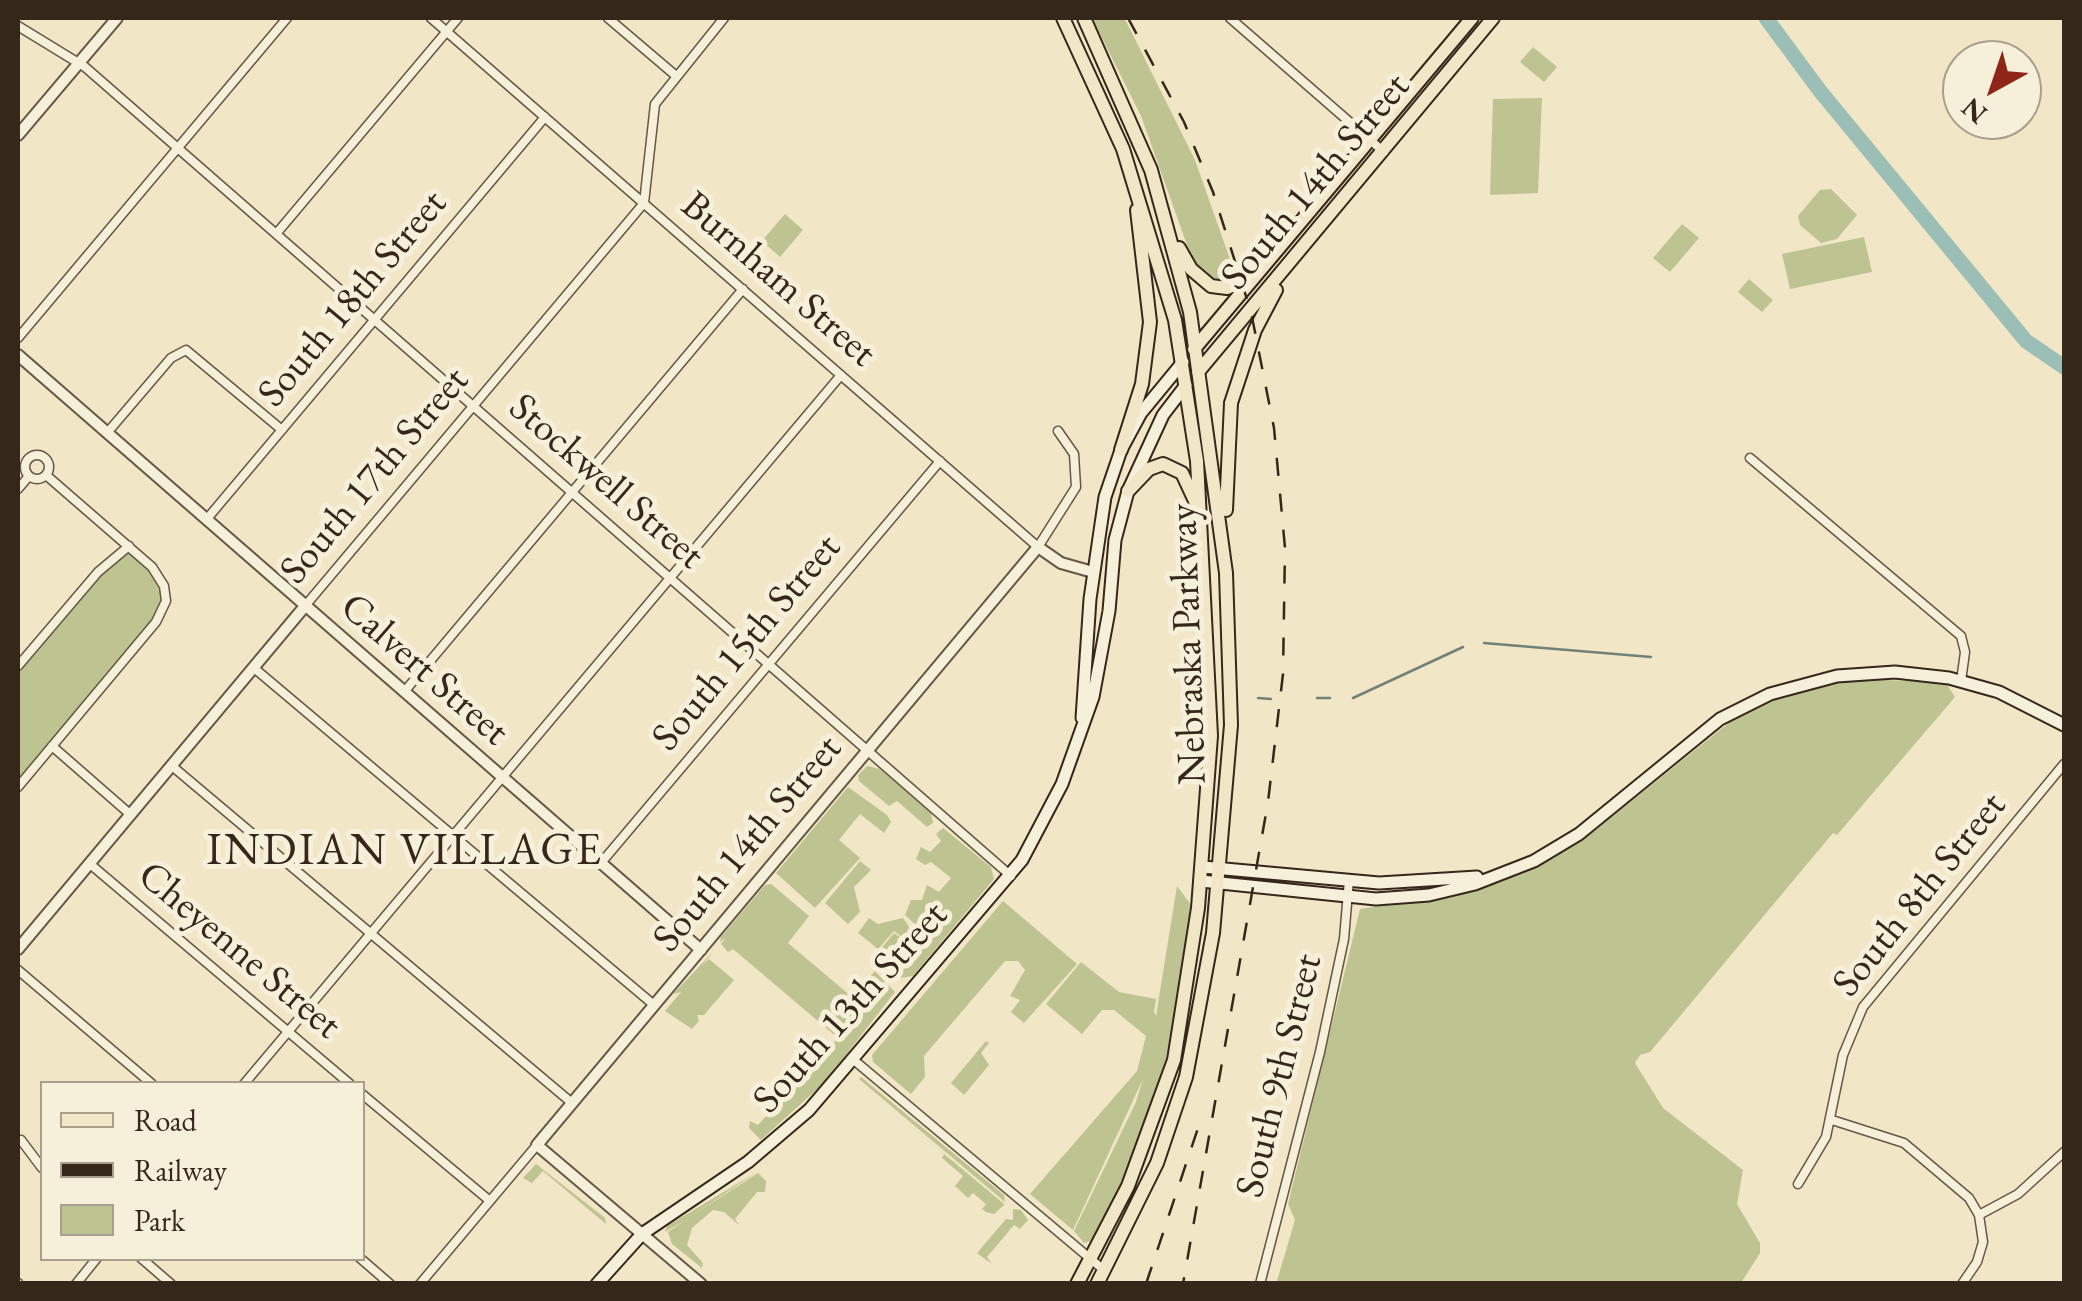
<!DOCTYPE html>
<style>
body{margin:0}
#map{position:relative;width:2082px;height:1301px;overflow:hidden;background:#f1e6c5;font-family:"EB Garamond",serif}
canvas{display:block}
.frame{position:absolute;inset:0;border:20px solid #35271a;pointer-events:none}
.legend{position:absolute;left:40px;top:1081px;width:325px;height:180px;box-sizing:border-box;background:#f6efd9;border:2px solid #a99f8d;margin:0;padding:12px 18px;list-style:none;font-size:30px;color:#35271a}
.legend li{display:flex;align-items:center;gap:20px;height:50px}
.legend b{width:50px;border:2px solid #a99f8d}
.north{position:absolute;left:1942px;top:40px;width:100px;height:100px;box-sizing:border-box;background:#f6efd9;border:2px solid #a99f8d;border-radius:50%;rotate:220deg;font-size:28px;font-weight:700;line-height:40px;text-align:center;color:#35271a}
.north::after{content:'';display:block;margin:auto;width:35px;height:45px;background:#8f2418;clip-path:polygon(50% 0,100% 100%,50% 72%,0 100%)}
</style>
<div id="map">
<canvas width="2082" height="1301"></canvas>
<div class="frame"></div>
<ul class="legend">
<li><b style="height:12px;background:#f1e6c5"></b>Road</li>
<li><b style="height:12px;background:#35271a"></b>Railway</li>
<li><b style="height:28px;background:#bec491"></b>Park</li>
</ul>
<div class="north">N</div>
</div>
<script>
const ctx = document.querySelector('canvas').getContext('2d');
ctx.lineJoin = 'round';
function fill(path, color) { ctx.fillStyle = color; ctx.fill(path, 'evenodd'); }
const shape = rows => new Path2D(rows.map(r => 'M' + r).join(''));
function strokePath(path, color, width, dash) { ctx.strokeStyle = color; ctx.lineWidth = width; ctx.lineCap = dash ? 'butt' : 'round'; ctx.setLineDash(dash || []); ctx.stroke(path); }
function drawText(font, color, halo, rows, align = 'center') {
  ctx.font = font + ' "EB Garamond",serif'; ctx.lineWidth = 10; ctx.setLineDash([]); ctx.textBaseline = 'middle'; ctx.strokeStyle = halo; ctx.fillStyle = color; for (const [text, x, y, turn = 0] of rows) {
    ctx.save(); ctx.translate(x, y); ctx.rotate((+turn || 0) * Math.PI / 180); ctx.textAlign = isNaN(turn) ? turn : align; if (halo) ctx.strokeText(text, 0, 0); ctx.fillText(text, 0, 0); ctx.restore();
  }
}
fill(shape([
 [1092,18,1124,18,1129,27,1195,160,1237,279,1216,282,1193,262,1141,116],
 [1533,47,1557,67,1544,82,1520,62],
 [1542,98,1538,193,1490,195,1493,99],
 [1831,189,1857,215,1837,239,1821,243,1800,225,1798,216,1820,190],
 [785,214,803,230,780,257,762,241],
 [1682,224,1699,238,1670,272,1653,258],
 [1864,237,1872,272,1790,289,1782,254],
 [1749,279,1773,300,1762,312,1738,292],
 [129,546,161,579,164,610,18,787,18,666,98,572],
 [1859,679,1937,682,1946,683,1955,697,1837,835,1833,833,1650,1052,1640,1055,1635,1063,1663,1108,1743,1170,1737,1204,1760,1243,1760,1253,1741,1283,1276,1284,1295,1220,1288,1204,1360,909,1452,894,1535,867,1593,832,1741,713,1802,689],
 [867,766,880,769,931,813,933,823,927,827,897,801,889,806,859,781,858,775],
 [848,787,887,815,891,822,884,833,860,814,839,840,860,858,815,908,776,873],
 [943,828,991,867,994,879,913,976,900,978,881,963,886,957,879,951,894,933,904,940,918,927,905,915,911,900,922,900,927,885,939,892,951,878,931,862,925,865,916,859,921,847,930,852,941,841,936,834],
 [860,861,871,870,854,887,860,912,848,924,825,903],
 [771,884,809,916,788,943,852,997,875,971,895,992,824,1083,761,1140,749,1128,750,1121,758,1125,838,1038,733,949,728,952,721,944,726,938,720,942,721,937,765,885],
 [1177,886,1191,905,1191,929,1162,1078,1125,1180,1095,1240,1084,1243,1074,1231,1136,1102,1143,1079,1073,1230,1030,1194,1137,1071,1146,1036,1114,1010,1102,1010,1082,1034,1046,1004,1081,962,1119,992,1156,999,1154,1012,1156,1016],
 [1003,901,1077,964,1024,1023,1011,1012,1020,1000,1010,996,1025,970,1018,961,1005,961,924,1056,925,1077,911,1094,873,1062,872,1055],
 [869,918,878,924,903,918,911,930,903,938,894,931,878,949,858,933],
 [713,952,702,966,709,959,734,980,704,1015,697,1015,699,1021,692,1029,665,1011,681,992,673,994],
 [986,1041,989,1043,981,1053,989,1065,964,1095,951,1083],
 [861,1077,1004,1195,1005,1202,859,1079],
 [894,1112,1004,1204,1004,1205,994,1214,986,1212,982,1209,986,1204,973,1193,968,1198,955,1186,963,1176,942,1158,944,1154],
 [536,1164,605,1218,606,1224,543,1171,532,1183,523,1178],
 [757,1172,693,1215,758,1173,766,1181,765,1192,757,1192,735,1219,739,1225,724,1212,713,1210,692,1228,687,1245,703,1263,702,1268,672,1244,668,1232,684,1221,665,1232,667,1226],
 [1013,1209,1021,1210,1028,1220,1020,1229,1014,1225,987,1257,992,1264,977,1253,1006,1219,1013,1220]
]), '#bec491');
strokePath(shape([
 [1484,643,1651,657],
 [1258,698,1271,699],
 [1317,698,1330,698],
 [1353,698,1463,647]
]), '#728278', 2.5);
strokePath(shape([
 [1766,18,1820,91,2026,341,2064,367]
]), '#9bbfb6', 15);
const minor = shape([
 [431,18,1038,547,1076,487,1074,454,1058,431],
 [608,18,675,75],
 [1230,18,1384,152],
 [18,26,85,67,1011,876],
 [276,234,458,18],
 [18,338,287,18],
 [107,433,171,358,186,350,282,430],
 '25 467a12 12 0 1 1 24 0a12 12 0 1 1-24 0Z',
 [1750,458,1961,636,1965,652,1961,681],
 [18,489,29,476],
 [206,520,545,117],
 [305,606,644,203,655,104,724,18],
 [18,666,98,572,129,546],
 [254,668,654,1005],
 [404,692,743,289],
 [52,746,131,815],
 [172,766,572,1103],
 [18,787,156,622,166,601,164,586,152,567,46,475],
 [601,863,940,461],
 [90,864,350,1084],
 [18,970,152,1084],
 [855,1061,1105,1271],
 [244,1084,841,375],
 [362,1094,490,1201],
 [1832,1120,1904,1143,1969,1198,1979,1215,1983,1242,1977,1262,1962,1284],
 [21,1140,42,1168],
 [1798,1184,1826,1137,1843,1055,1863,1007,2064,764],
 [1979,1215,2018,1194,2064,1152],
 [141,1258,171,1284],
 [360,1258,390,1284],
 [18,1283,18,1284],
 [76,1284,97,1258],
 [420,1284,537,1145],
 [1260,1284,1320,1052,1344,939,1349,880]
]);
const tertiary = shape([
 [18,135,117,18],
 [18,355,701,950],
 [18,949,305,606],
 [701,1284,537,1145,1038,547,1061,563,1093,572]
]);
const secondary = shape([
 [1082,718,1090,599,1105,497,1121,450,1141,413,1183,362],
 [1203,867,1379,883,1477,877],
 [1201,881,1376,899,1429,895,1475,884,1534,861,1579,834,1720,719,1770,694,1837,676,1895,672,1949,678,1999,692,2064,725],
 [597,1284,642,1234,748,1162,809,1110,1022,860,1062,784,1093,697,1109,611,1115,540,1128,491,1163,415,1186,385]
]);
const primary = shape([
 [1063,18,1123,149,1175,320,1197,461,1211,736,1198,908,1174,1060,1128,1186,1077,1284],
 [1084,18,1151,170,1190,312,1226,573,1231,725,1213,933,1186,1077,1157,1163,1097,1284],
 [1179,248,1191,269,1211,286,1227,288,1252,276],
 [1194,349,1472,18],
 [1198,372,1493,18],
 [1121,450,1142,384,1150,322,1137,210],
 [1128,491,1149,469,1163,464,1182,473,1195,501],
 [1226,510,1231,403,1255,330,1276,290]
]);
strokePath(minor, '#645745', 11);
strokePath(tertiary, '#645745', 14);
strokePath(secondary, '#35271a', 15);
strokePath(primary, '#35271a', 16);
strokePath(minor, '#f6efd9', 8);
strokePath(tertiary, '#f6efd9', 10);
strokePath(secondary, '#f6efd9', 11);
strokePath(primary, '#f1e6c5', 12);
strokePath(shape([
 [1128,18,1184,122,1213,192,1251,312,1274,428,1285,548,1283,674,1268,802,1183,1284],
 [1146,1284,1200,1122]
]), '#35271a', 2.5, [18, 18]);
drawText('40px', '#35271a', '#f6efd9', [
 ["South 14th Street",1316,182,-50],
 ["Burnham Street",778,280,41],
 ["South 18th Street",353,299,-50],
 ["South 17th Street",375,476,-50],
 ["Stockwell Street",606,482,41],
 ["South 15th Street",747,643,-50],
 ["Nebraska Parkway",1189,644,-92],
 ["Calvert Street",424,670,41],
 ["South 14th Street",748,844,-50],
 ["South 8th Street",1920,895,-51],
 ["Cheyenne Street",239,951,40],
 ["South 13th Street",851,1008,-48],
 ["South 9th Street",1280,1076,-76]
]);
ctx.letterSpacing = '2.5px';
drawText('45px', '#35271a', '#f6efd9', [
 ["INDIAN VILLAGE",405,852]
]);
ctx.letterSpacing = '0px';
</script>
